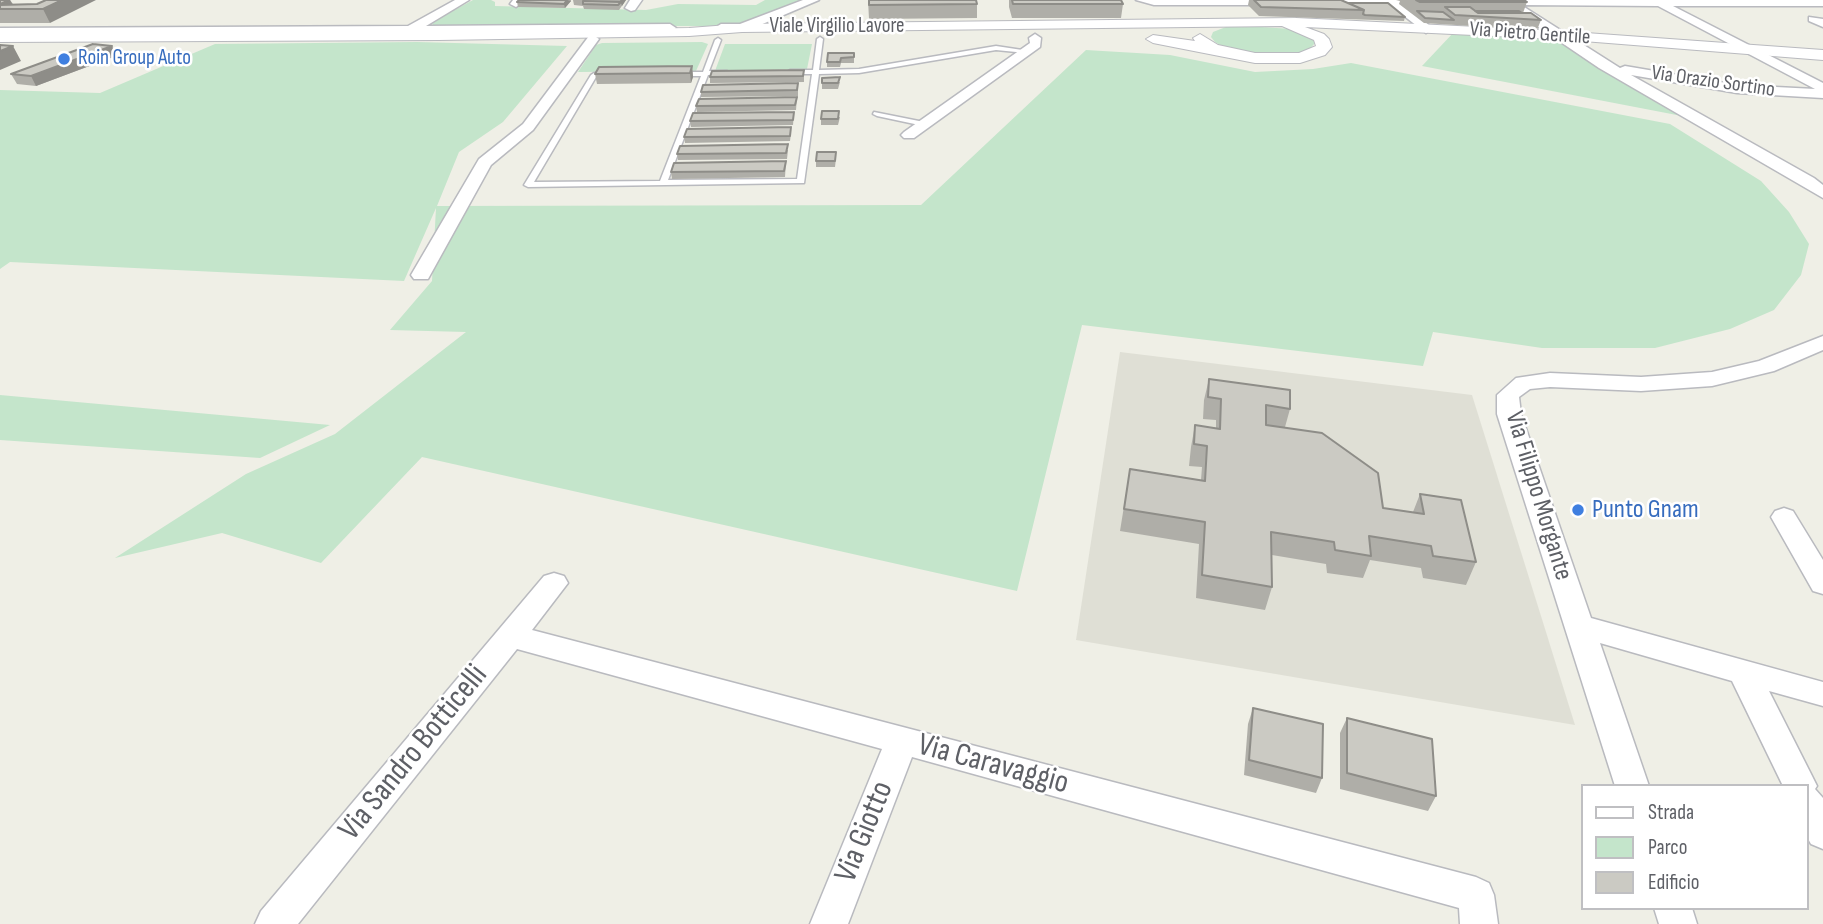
<!DOCTYPE html>
<style>
body{margin:0}
#map{position:relative;width:1823px;height:924px;overflow:hidden;background:#efefe6;font-family:"Sofia Sans Condensed",sans-serif}
canvas{display:block}
.legend{position:absolute;left:1581px;top:784px;width:228px;height:126px;box-sizing:border-box;background:#fff;border:2px solid #bfbfc2;margin:0;padding:9px 12px;list-style:none;font-size:21px;color:#5e6066}
.legend li{display:flex;align-items:center;gap:14px;height:35px}
.legend b{width:35px;border:2px solid #bfbfc2}
</style>
<div id="map">
<canvas width="1823" height="924"></canvas>
<ul class="legend">
<li><b style="height:9px;background:#fff"></b>Strada</li>
<li><b style="height:19px;background:#c4e5cb"></b>Parco</li>
<li><b style="height:19px;background:#cbcac3"></b>Edificio</li>
</ul>
</div>
<script>
const ctx = document.querySelector('canvas').getContext('2d');
ctx.lineJoin = 'round';
function fill(path, color) { ctx.fillStyle = color; ctx.fill(path, 'evenodd'); }
const shape = rows => new Path2D(rows.map(r => 'M' + r).join(''));
function strokePath(path, color, width, dash) { ctx.strokeStyle = color; ctx.lineWidth = width; ctx.lineCap = dash ? 'butt' : 'round'; ctx.setLineDash(dash || []); ctx.stroke(path); }
function drawText(font, color, halo, rows, align = 'center') {
  ctx.font = font + ' "Sofia Sans Condensed",sans-serif'; ctx.lineWidth = 5; ctx.setLineDash([]); ctx.textBaseline = 'middle'; ctx.strokeStyle = halo; ctx.fillStyle = color; for (const [text, x, y, turn = 0] of rows) {
    ctx.save(); ctx.translate(x, y); ctx.rotate((+turn || 0) * Math.PI / 180); ctx.textAlign = isNaN(turn) ? turn : align; if (halo) ctx.strokeText(text, 0, 0); ctx.fillText(text, 0, 0); ctx.restore();
  }
}
fill(shape([
 [1120,352,1472,395,1575,725,1076,640]
]), '#dfdfd5');
fill(shape([
 [473,0,491,0,495,2,495,6,646,10,678,4,756,5,765,0,805,0,740,25,729,26,432,26,433,23,447,14],
 [1231,25,1292,29,1312,38,1315,43,1307,52,1294,55,1258,55,1225,48,1215,42,1211,37,1213,32],
 [1454,32,1553,39,1687,117,1422,66],
 [417,42,567,46,503,122,459,152,437,206,921,205,1086,50,1170,55,1255,72,1313,69,1351,63,1670,124,1761,181,1789,212,1809,244,1801,275,1774,310,1730,329,1655,348,1542,348,1433,332,1423,366,1082,325,1017,591,422,457,321,563,222,533,115,558,246,474,335,434,466,332,390,330,432,281,436,208,404,281,10,262,0,269,0,90,100,93,215,44],
 [702,42,708,44,696,71,578,72,596,45,602,43],
 [725,44,812,44,807,69,715,71],
 [0,395,330,425,260,458,0,440]
]), '#c4e5cb');
const service = shape([
 [820,37,823,39,819,70,859,69,996,46,1029,51,1026,53,996,50,859,73,819,74,804,183,528,187,524,185,591,75,594,73,611,73,614,75,611,77,596,77,534,182,660,181,701,76,679,76,676,74,679,72,703,72,715,40,718,38,721,40,709,71,727,71,730,73,727,75,708,75,668,180,797,179,812,74,790,74,787,72,790,70,813,70,817,39,820,37],
 [874,112,924,122,928,124,924,126,877,116,873,114,874,112]
]);
const minor = shape([
 [455,0,469,0,426,26,670,24,676,28,670,32,0,36,0,28,408,26,455,0],
 [513,0,525,0,516,7,510,4,513,0],
 [630,0,642,0,635,10,631,11,625,8,630,0],
 [803,0,819,0,746,31,721,32,715,28,721,24,740,24,803,0],
 [1136,0,1438,0,1440,2,1434,5,1404,5,1430,26,1432,29,1426,33,1390,5,1154,5,1136,0],
 [1491,0,1823,0,1823,6,1673,6,1823,83,1823,98,1737,93,1631,75,1814,178,1823,185,1823,198,1599,68,1506,5,1491,4,1491,0],
 [1521,5,1658,6,1815,89,1737,85,1625,66,1620,68,1521,5],
 [1809,17,1823,19,1823,27,1809,21,1809,17],
 [1035,34,1041,38,1040,47,914,138,904,138,901,135,904,132,1030,43,1029,38,1035,34],
 [593,35,599,39,533,130,491,165,428,279,414,279,411,275,479,159,523,124,589,36,593,35],
 [1823,336,1823,350,1774,371,1712,386,1641,391,1550,387,1530,389,1519,397,1521,414,1591,618,1823,682,1823,706,1769,691,1812,776,1817,786,1815,789,1823,798,1823,849,1811,844,1807,837,1807,786,1783,786,1732,681,1600,643,1649,786,1615,786,1497,414,1497,395,1516,378,1550,373,1641,377,1712,372,1759,361,1823,336],
 [1784,508,1793,511,1823,560,1823,594,1813,591,1771,517,1775,511,1784,508],
 [554,573,564,576,568,583,532,630,1476,877,1489,883,1494,895,1498,924,1460,924,1459,908,912,757,848,924,810,924,882,749,517,649,298,924,255,924,261,911,544,576,554,573],
 [1654,908,1692,908,1697,924,1659,924,1654,908]
]);
const tertiary = shape([
 [1296,18,1558,31,1823,50,1823,60,1558,39,1305,27,1324,34,1329,39,1332,47,1325,55,1300,63,1255,63,1153,43,1146,39,1153,35,1195,41,1193,38,1200,34,1218,45,1255,53,1299,53,1316,46,1314,40,1282,26,742,32,689,36,439,40,0,42,0,34,439,32,689,28,742,24,1296,18]
]);
strokePath(service, '#b9babf', 3);
strokePath(minor, '#b9babf', 3);
strokePath(tertiary, '#b9babf', 2);
fill(service, '#fff');
fill(minor, '#fff');
fill(tertiary, '#fff');
fill(shape([
 [0,0,10,0,13,4,37,4,46,0,50,23,0,23],
 [519,0,571,0,571,1,565,8,518,7,517,2],
 [573,0,626,0,619,10,584,9,583,6,574,5],
 [868,0,977,4,977,18,869,19],
 [1009,0,1121,0,1123,4,1121,18,1012,18,1009,7],
 [1249,0,1341,0,1348,3,1405,17,1404,21,1259,16,1248,5],
 [1396,0,1524,0,1527,2,1523,13,1541,20,1537,30,1424,23,1399,4,1400,1],
 [112,46,116,56,36,86,17,84,11,74],
 [854,53,854,63,841,63,840,67,827,67,827,62],
 [692,66,693,77,691,83,597,84,595,74],
 [804,70,804,82,710,83,710,77],
 [840,82,838,89,822,89,822,83],
 [798,83,798,96,701,97,701,92],
 [797,97,796,110,697,112,696,106],
 [794,112,793,125,691,127,690,121],
 [840,117,838,125,821,125,821,119],
 [791,133,790,141,685,143,684,137],
 [788,150,787,159,678,160,677,154],
 [836,158,835,167,816,167,816,161],
 [786,161,785,177,672,179,671,172],
 [1209,379,1290,409,1285,427,1383,508,1413,512,1420,494,1476,562,1466,585,1423,578,1421,568,1370,560,1363,578,1327,573,1326,564,1272,555,1272,587,1265,610,1196,598,1199,544,1120,531,1130,469,1201,480,1202,467,1189,466,1191,447,1195,425,1216,428,1216,420,1203,419,1204,400],
 [1253,708,1322,778,1316,793,1244,775,1248,724],
 [1347,718,1436,796,1428,811,1340,789,1340,733]
]), '#afaea8');
fill(shape([
 [9,0,10,0,15,9,0,4],
 [62,0,96,0,50,23,43,9],
 [567,0,571,1,565,8,564,4],
 [620,0,626,0,622,6],
 [13,46,21,61,0,70,0,51],
 [112,46,116,56,36,86,31,76],
 [692,66,693,77,691,83,690,73]
]), '#8e8d88');
const building = shape([
 [0,0,9,0,0,4,0,0],
 [46,0,62,0,43,9,0,9,0,5,37,4,46,0],
 [519,0,567,0,564,4,517,2,519,0],
 [869,0,976,0,977,4,869,5,869,0],
 [1012,0,1121,0,1123,4,1013,4,1012,0],
 [1254,0,1341,0,1364,10,1261,7,1254,0],
 [1416,0,1524,0,1527,2,1420,2,1416,0],
 [583,1,621,2,618,5,583,4,583,1],
 [1348,3,1388,3,1405,17,1365,15,1363,14,1364,10,1348,3],
 [1445,7,1470,7,1478,13,1531,13,1541,20,1455,15,1445,7],
 [1417,11,1443,12,1454,20,1425,18,1417,11],
 [1475,11,1519,11,1522,13,1478,13,1475,11],
 [93,44,112,46,31,76,11,74,93,44],
 [0,45,13,46,0,51,0,45],
 [828,53,854,53,854,57,841,58,840,62,827,62,828,53],
 [692,66,690,73,595,74,599,67,692,66],
 [804,70,803,76,710,77,712,71,804,70],
 [840,77,838,83,822,83,822,78,840,77],
 [798,83,797,90,701,92,703,85,798,83],
 [797,97,795,105,696,106,699,99,797,97],
 [822,111,839,111,838,119,821,119,822,111],
 [794,112,793,120,690,121,693,113,794,112],
 [791,127,790,136,684,137,687,129,791,127],
 [788,144,786,153,677,154,680,146,788,144],
 [817,152,836,152,835,161,816,161,817,152],
 [786,161,784,171,671,172,674,163,786,161],
 [1209,379,1290,390,1290,409,1266,405,1266,425,1322,433,1378,473,1383,508,1424,514,1420,494,1461,500,1476,562,1433,556,1431,546,1369,536,1371,556,1335,550,1334,542,1271,532,1272,587,1202,575,1205,522,1124,509,1130,469,1205,481,1207,446,1194,444,1195,425,1220,429,1221,399,1208,397,1209,379],
 [1253,708,1323,724,1322,778,1249,760,1253,708],
 [1347,718,1432,739,1436,796,1347,773,1347,718]
]);
fill(building, '#cbcac3');
strokePath(building, '#8e8d88', 2);
for (const [x, y, r, color] of [
 [64,59,7,"#3f7fe0"],
 [1578,510,7,"#3f7fe0"]
]) { const dot = new Path2D(); dot.arc(x, y, r, 0, 2 * Math.PI); ctx.fillStyle = color; ctx.fill(dot); strokePath(dot, '#fff', 2.5); }
drawText('21px', '#5e6066', '#fff', [
 ["Viale Virgilio Lavore",837,27],
 ["Via Pietro Gentile",1530,34,4],
 ["Via Orazio Sortino",1713,82,8]
]);
drawText('21px', '#366cbe', '#fff', [
 ["Roin Group Auto",78,59]
], 'left');
drawText('26px', '#5e6066', '#fff', [
 ["Via Filippo Morgante",1538,496,73]
]);
drawText('26px', '#366cbe', '#fff', [
 ["Punto Gnam",1592,510]
], 'left');
drawText('32px', '#5e6066', '#fff', [
 ["Via Sandro Botticelli",414,753,-51],
 ["Via Caravaggio",993,765,15],
 ["Via Giotto",865,832,-68]
]);
</script>
